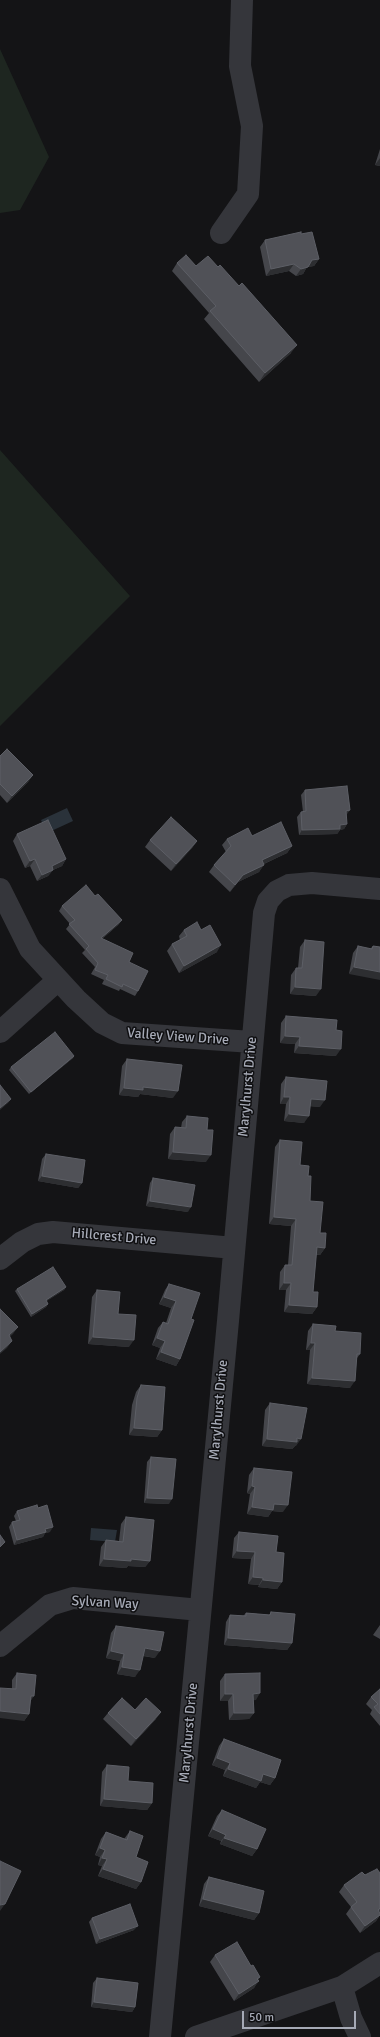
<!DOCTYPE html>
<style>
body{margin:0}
#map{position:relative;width:380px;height:2037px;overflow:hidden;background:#141416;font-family:Signika,sans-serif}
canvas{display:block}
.scale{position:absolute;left:242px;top:2011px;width:114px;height:18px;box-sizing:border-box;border:2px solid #a6aab6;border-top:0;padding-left:5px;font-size:12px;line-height:14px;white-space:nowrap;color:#a6aab6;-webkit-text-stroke:3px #0f0f11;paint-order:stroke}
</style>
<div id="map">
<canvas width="380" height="2037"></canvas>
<div class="scale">50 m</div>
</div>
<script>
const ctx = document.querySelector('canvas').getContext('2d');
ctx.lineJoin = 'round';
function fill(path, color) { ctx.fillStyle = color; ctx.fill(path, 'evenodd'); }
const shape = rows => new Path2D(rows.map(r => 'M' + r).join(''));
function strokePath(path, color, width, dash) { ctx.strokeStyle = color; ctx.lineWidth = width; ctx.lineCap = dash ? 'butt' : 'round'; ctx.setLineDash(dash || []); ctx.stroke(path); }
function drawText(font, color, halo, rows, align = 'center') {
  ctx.font = font + ' Signika,sans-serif'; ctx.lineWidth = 3; ctx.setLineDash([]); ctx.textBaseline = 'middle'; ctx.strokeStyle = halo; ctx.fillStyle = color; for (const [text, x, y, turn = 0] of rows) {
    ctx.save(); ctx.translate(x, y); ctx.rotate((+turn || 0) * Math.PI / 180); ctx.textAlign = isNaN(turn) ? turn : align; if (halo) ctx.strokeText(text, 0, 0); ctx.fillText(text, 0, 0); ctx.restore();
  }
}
fill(shape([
 [0,49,49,157,20,210,0,213],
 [0,450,130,596,0,726]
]), '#1e2620');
fill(shape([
 [67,808,73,821,47,833,41,820],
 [91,1528,117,1530,115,1542,90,1540]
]), '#2a323a');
strokePath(shape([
 [221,233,248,194,252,126,240,66,242,0],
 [0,889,30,949,76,999,102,1023,122,1033,252,1042],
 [0,1032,58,980],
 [0,1259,22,1242,38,1234,53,1232,234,1248],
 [0,1646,50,1605,73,1598,200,1610],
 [342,1987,351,2018,360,2037],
 [160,2037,228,1321,264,913,268,901,277,891,289,885,312,883,380,889],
 [196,2037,342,1987,380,1963]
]), '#35363b', 22);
fill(shape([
 [380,149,380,166,375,165],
 [301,234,319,259,314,266,307,267,303,274,296,276,289,271,266,276,260,247,265,240],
 [177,263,196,266,291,353,259,382,204,319,209,313,172,271],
 [0,756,33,775,28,782,7,803,0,795],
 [305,790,350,810,346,815,347,824,344,829,340,830,337,834,299,835,297,817,301,812,303,812,301,795],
 [17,834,66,859,62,866,53,870,48,876,37,881,30,866,25,868,13,841],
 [252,836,292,846,287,853,264,864,259,872,238,882,230,892,209,872,214,865,226,852,222,845,227,839],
 [150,840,197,841,192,848,171,871,145,847],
 [95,896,122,920,118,925,102,939,129,962,138,991,135,996,120,989,119,991,102,984,104,980,91,974,95,967,82,953,85,950,66,929,70,924,59,911,62,906],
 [184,930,201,930,217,952,179,973,167,951,172,944,180,940,179,936],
 [305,940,316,996,290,994,291,975,296,968,298,968,300,947],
 [358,946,370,949,373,946,380,947,349,974,353,953],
 [286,1016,336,1030,336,1056,294,1053,295,1044,280,1043,281,1023],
 [74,1056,73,1058,29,1094,9,1070,11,1067],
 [127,1059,173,1098,140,1094,138,1097,119,1095,122,1066],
 [286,1077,320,1107,310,1106,304,1123,284,1121,286,1104,280,1104,281,1084],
 [187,1116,207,1130,206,1162,168,1159,170,1134,175,1127,181,1128,182,1122],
 [280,1140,300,1165,308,1176,310,1201,325,1248,320,1255,316,1255,313,1292,317,1307,312,1314,284,1312,286,1290,279,1290,280,1272,285,1265,288,1265,291,1226,269,1224,275,1147],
 [46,1154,82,1183,78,1188,38,1181,42,1159],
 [153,1178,188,1212,146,1206,150,1183],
 [169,1284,191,1319,180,1359,176,1366,156,1359,160,1348,152,1345,158,1328,163,1322,166,1323,171,1308,159,1304,165,1290],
 [66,1287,64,1290,46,1301,48,1304,46,1307,31,1317,15,1291,17,1289],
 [97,1290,118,1314,129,1347,88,1344,92,1297],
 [313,1324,335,1331,360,1354,357,1358,350,1388,307,1384,310,1350,306,1350,308,1331],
 [141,1385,162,1430,157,1437,129,1435,132,1405,136,1392],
 [270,1403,296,1446,295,1446,292,1449,262,1446,265,1410],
 [151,1457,169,1504,144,1503,147,1462],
 [254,1468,283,1512,272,1511,268,1517,247,1514,250,1494,247,1493,249,1475],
 [38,1508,50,1532,45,1533,43,1537,14,1545,9,1527,12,1522,16,1521,14,1516,17,1511],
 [126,1517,150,1561,145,1567,128,1566,126,1568,99,1566,101,1547,106,1540,119,1541,121,1524],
 [239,1532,276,1552,282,1582,277,1589,258,1587,259,1585,248,1584,251,1559,232,1558,234,1538],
 [271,1612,292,1643,287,1650,224,1645,226,1622,230,1615,243,1616,246,1613,269,1615],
 [380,1625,380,1639,373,1635],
 [116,1626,155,1658,143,1656,135,1677,117,1674,120,1661,106,1658,111,1633],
 [17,1673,34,1696,30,1701,29,1714,24,1721,12,1688,12,1680],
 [225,1674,256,1700,253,1700,254,1713,249,1719,229,1720,228,1701,220,1701,220,1681],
 [380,1689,380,1726,370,1714,372,1710,366,1704,371,1697],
 [135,1710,156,1719,131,1746,103,1719,108,1713],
 [224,1739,275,1778,270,1785,260,1782,256,1788,223,1776,225,1770,212,1765,219,1746],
 [107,1765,128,1781,152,1803,147,1810,100,1806,102,1772],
 [222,1810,257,1849,252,1856,220,1844,221,1841,208,1836,217,1816],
 [130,1831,136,1857,141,1882,136,1889,98,1876,102,1866,98,1865,100,1857,95,1855,101,1839,106,1832,124,1839],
 [380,1873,380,1910,379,1912,380,1913,380,1915,376,1921,360,1933,346,1914,351,1907,339,1892,344,1885,365,1875],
 [209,1877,259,1913,254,1920,199,1906,204,1884],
 [92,1918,134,1930,96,1944,89,1922],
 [215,1955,251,1966,260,1977,258,1980,254,1988,234,2001,210,1962],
 [97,1978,135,2007,132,2012,91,2007,93,1983]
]), '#45464b');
fill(shape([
 [380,158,380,166,375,165],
 [319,259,314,266,307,267,303,274,296,276,301,269,312,260],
 [294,264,289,271,266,276,271,269],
 [297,345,291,353,259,382,265,373],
 [33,775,28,782,7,803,12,796],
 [350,810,346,815,346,811],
 [347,824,344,829,340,830,337,834,299,835,302,830],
 [197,841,192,848,171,871,176,864],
 [292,846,287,853,257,867,262,860],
 [35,859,30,866,25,868,30,861],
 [66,859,62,866,53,870,48,876,37,881,42,875,52,866],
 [264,865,259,872,238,882,230,892,235,885,243,875],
 [122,920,118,925,97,943,101,938],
 [221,945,217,952,179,973,184,966],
 [354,967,380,972,380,980,349,974],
 [295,987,321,989,316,996,290,994],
 [285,1036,300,1037,295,1044,280,1043],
 [299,1046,341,1049,336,1056,294,1053],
 [74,1056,73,1058,29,1094,31,1092],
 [143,1087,178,1091,173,1098,140,1094,138,1097,119,1095,124,1088],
 [284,1097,290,1097,286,1104,280,1104],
 [11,1099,8,1103,0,1110,0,1108],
 [311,1099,325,1100,320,1107,306,1106],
 [289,1114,309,1116,304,1123,284,1121],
 [173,1152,211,1155,206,1162,168,1159],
 [42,1176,82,1183,78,1188,38,1181],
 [150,1201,191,1207,188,1212,146,1206],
 [274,1217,296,1219,291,1226,269,1224],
 [317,1247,325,1248,320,1255,312,1254],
 [284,1283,291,1283,286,1290,279,1290],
 [66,1287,64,1290,44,1303,46,1300],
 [164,1297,176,1301,171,1308,159,1304],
 [48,1304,46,1307,31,1317,32,1314],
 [289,1305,317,1307,312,1314,284,1312],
 [18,1327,13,1334,4,1342,9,1335],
 [93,1337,134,1340,129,1347,88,1344],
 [157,1338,165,1341,160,1348,152,1345],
 [12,1341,7,1348,0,1354,0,1352],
 [311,1343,315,1343,310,1350,306,1350],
 [161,1352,180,1359,176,1366,156,1359],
 [312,1378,355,1381,350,1388,307,1384],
 [134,1428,162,1430,157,1437,129,1435],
 [297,1438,301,1439,296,1446,295,1446,292,1449,262,1446,267,1439],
 [252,1486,255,1487,250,1494,247,1493],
 [147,1498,172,1499,169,1504,144,1503],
 [274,1504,288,1505,283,1512,272,1511,268,1517,247,1514,252,1507],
 [53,1527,50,1532,45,1533,43,1537,14,1545,17,1540,45,1529],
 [237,1551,255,1552,251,1559,232,1558],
 [104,1559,131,1559,150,1561,145,1567,128,1566,126,1568,99,1566],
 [253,1577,263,1578,259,1585,248,1584],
 [263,1580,282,1582,277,1589,258,1587],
 [228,1638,292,1643,287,1650,224,1645],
 [145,1648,160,1651,155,1658,140,1655],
 [111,1651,124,1654,120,1661,106,1658],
 [122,1667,140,1670,135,1677,117,1674],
 [260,1693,256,1700,248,1701,253,1694],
 [225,1694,233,1694,228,1701,220,1701],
 [31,1696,34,1696,29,1703],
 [0,1711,29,1714,24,1721,0,1718],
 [161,1712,156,1719,131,1746,136,1739],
 [234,1713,254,1713,249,1719,229,1720],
 [217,1758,230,1763,225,1770,212,1765],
 [228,1769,263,1774,275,1778,270,1785,260,1782,256,1788,223,1776],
 [104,1799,152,1803,147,1810,100,1806],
 [213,1829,226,1835,221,1841,208,1836],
 [224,1838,257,1849,252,1856,220,1844],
 [100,1848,105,1850,100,1857,95,1855],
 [102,1858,107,1859,102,1866,98,1865],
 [103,1869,141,1882,136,1889,98,1876],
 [203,1899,259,1913,254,1920,199,1906],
 [5,1904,0,1911,0,1905],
 [380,1915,376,1921,360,1933,365,1926],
 [138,1926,134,1930,96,1944,100,1939],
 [260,1977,255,1984,259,1981,254,1988,234,2001,239,1994],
 [94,2002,135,2007,132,2012,91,2007]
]), '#2d2e31');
const building = shape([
 [301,232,301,234,312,232,319,259,312,260,308,267,301,269,294,264,271,269,265,240,301,232],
 [186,255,196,266,208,256,218,267,220,265,239,286,242,283,297,345,265,373,210,311,216,306,177,263,186,255],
 [7,749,33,775,12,796,0,784,0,756,7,749],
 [347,786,350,810,346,811,347,824,340,825,340,829,302,830,301,812,306,811,305,790,347,786],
 [171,817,197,841,176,864,150,840,171,817],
 [48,820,66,859,52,866,53,870,42,875,35,859,30,861,17,834,48,820],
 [281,822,292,846,262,860,264,865,243,875,235,885,214,865,231,846,227,839,248,828,252,836,281,822],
 [86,885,95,896,98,894,122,920,101,938,133,953,129,962,148,971,138,991,123,984,122,987,106,979,108,975,95,970,98,963,86,949,89,946,69,924,75,920,62,906,86,885],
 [197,922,201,930,210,925,221,945,184,966,172,944,187,936,184,930,197,922],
 [305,940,324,942,321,989,295,987,296,968,302,968,305,940],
 [358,946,372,949,373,946,380,947,380,972,354,967,358,946],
 [286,1016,337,1020,336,1030,342,1031,341,1049,299,1046,300,1037,285,1036,286,1016],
 [55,1032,74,1056,31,1092,11,1067,55,1032],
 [127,1059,182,1065,178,1091,143,1087,143,1090,124,1088,127,1059],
 [286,1077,327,1081,325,1100,311,1099,309,1116,289,1114,290,1097,284,1097,286,1077],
 [0,1085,11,1099,0,1108,0,1085],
 [187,1116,208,1118,207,1130,213,1130,211,1155,173,1152,175,1127,186,1128,187,1116],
 [280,1140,302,1142,300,1165,309,1166,308,1176,311,1176,310,1201,323,1202,320,1233,326,1233,325,1248,317,1247,313,1292,318,1292,317,1307,289,1305,291,1283,284,1283,285,1265,292,1265,296,1219,274,1217,280,1140],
 [46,1154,85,1160,82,1183,42,1176,46,1154],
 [153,1178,195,1185,191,1207,150,1201,153,1178],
 [53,1267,66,1287,46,1300,48,1304,32,1314,17,1289,53,1267],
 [169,1284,200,1293,191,1319,194,1320,180,1359,161,1352,165,1341,157,1338,163,1322,168,1324,176,1301,164,1297,169,1284],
 [97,1290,120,1292,118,1314,136,1315,134,1340,93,1337,97,1290],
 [0,1309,18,1327,9,1335,12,1341,0,1352,0,1309],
 [313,1324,336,1326,335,1331,361,1333,360,1354,357,1354,355,1381,312,1378,315,1343,311,1343,313,1324],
 [141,1385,165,1387,162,1430,134,1428,137,1398,141,1385],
 [270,1403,307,1408,301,1439,297,1438,297,1442,267,1439,270,1403],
 [151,1457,176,1459,172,1499,147,1498,151,1457],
 [254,1468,292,1472,288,1505,274,1504,273,1510,252,1507,255,1487,252,1486,254,1468],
 [37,1505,38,1508,47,1505,53,1527,45,1529,46,1532,17,1540,12,1522,20,1520,17,1511,37,1505],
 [126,1517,154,1520,150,1561,131,1559,131,1561,104,1559,106,1540,123,1542,126,1517],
 [239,1532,278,1536,276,1552,284,1553,282,1582,263,1580,263,1578,253,1577,255,1552,237,1551,239,1532],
 [0,1535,5,1542,0,1547,0,1535],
 [271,1612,295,1614,292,1643,228,1638,230,1615,246,1616,246,1613,270,1615,271,1612],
 [116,1626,164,1632,160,1651,145,1648,140,1670,122,1667,124,1654,111,1651,116,1626],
 [17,1673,36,1675,34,1696,31,1696,29,1714,0,1711,0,1688,16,1689,17,1673],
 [260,1673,260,1693,253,1694,254,1713,234,1713,233,1694,225,1694,225,1674,260,1673],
 [380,1689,380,1714,374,1707,378,1704,371,1697,380,1689],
 [122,1698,135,1710,146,1698,161,1712,136,1739,108,1713,122,1698],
 [224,1739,281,1760,275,1778,263,1774,261,1781,228,1769,230,1763,217,1758,224,1739],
 [107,1765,129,1767,128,1781,153,1783,152,1803,104,1799,107,1765],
 [222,1810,266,1829,257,1849,224,1838,226,1835,213,1829,222,1810],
 [130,1831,143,1836,136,1857,148,1862,141,1882,103,1869,107,1859,102,1858,105,1850,100,1848,106,1832,127,1840,130,1831],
 [0,1861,21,1871,5,1904,0,1905,0,1861],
 [377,1869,380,1873,380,1908,378,1910,380,1913,380,1915,365,1926,351,1907,357,1902,344,1885,362,1872,365,1875,377,1869],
 [209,1877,264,1891,259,1913,203,1899,209,1877],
 [130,1904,138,1926,100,1939,92,1918,130,1904],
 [237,1942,251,1966,253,1965,260,1977,257,1979,259,1981,239,1994,215,1955,237,1942],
 [97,1978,138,1983,135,2007,94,2002,97,1978]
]);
fill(building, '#505157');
strokePath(building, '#5d5f66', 1);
drawText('14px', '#a6aab6', '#0f0f11', [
 ["Valley View Drive",178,1037,4],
 ["Marylhurst Drive",248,1087,-85],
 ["Hillcrest Drive",114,1237,5],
 ["Marylhurst Drive",219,1410,-85],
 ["Sylvan Way",105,1603,3],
 ["Marylhurst Drive",189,1733,-85]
]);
</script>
